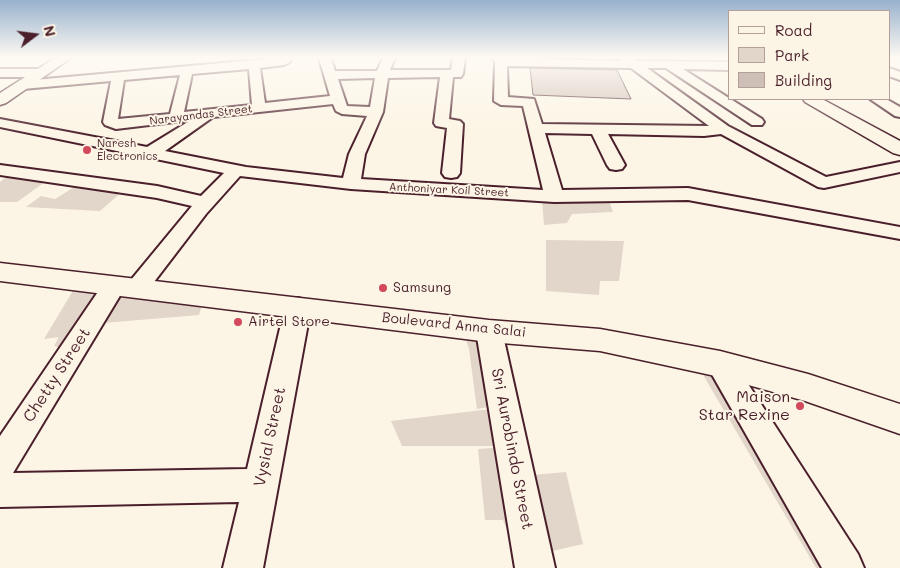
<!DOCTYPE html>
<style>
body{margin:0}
#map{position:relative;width:900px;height:568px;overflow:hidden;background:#fcf5e5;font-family:Mali,sans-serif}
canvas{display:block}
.legend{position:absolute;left:728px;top:10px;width:162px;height:90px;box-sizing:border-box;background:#fcf5e5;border:1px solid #b59f9b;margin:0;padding:6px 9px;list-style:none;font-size:15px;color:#4a1f2b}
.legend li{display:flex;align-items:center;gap:10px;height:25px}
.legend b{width:25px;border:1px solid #b59f9b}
.north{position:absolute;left:10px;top:10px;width:50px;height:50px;-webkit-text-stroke:4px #fcf5e5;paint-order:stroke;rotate:75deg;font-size:14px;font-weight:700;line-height:20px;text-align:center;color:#4a1f2b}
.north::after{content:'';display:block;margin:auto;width:18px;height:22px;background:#4a1f2b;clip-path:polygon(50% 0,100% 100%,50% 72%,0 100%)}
</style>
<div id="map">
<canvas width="900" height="568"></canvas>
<ul class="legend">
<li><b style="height:6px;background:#fcf5e5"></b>Road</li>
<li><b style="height:14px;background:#e2d5ca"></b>Park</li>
<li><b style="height:14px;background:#cfc0b7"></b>Building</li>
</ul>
<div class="north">N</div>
</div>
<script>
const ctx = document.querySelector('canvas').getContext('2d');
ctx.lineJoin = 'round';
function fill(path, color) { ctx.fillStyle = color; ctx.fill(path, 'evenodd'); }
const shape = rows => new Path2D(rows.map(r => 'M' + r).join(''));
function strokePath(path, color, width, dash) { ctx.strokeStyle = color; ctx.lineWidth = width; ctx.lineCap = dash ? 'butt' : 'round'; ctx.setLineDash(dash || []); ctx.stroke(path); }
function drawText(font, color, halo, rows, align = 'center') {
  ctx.font = font + ' Mali,sans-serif'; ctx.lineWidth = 4; ctx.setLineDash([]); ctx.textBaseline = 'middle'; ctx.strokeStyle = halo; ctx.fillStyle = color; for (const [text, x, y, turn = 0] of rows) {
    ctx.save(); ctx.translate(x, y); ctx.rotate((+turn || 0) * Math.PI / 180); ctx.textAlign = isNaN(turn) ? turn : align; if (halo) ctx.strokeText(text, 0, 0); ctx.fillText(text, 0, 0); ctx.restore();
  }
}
fill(shape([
 [8,176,49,179,17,202,0,202,0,182],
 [79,184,124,190,100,211,26,207,41,196,55,199],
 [608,198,613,212,572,214,567,223,544,225,542,199],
 [546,240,624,241,619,281,600,281,599,295,546,291],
 [77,284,112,287,71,349,54,346,59,337,44,339],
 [115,286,204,298,199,315,91,324],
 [463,331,487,333,499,405,477,409,469,349],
 [695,361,719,366,838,568,816,568],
 [499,408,507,446,402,446,391,421],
 [508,447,524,527,507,530,503,520,485,520,478,449],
 [566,472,583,544,535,555,521,476]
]), '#e2d5ca');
const building = shape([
 [530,68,617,70,631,99,533,95,530,68]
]);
fill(building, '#cfc0b7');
strokePath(building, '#4a1f2b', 1);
const street = shape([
 [278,58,290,58,290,62,284,65,260,68,265,103,330,96,319,58,331,58,335,71,377,71,383,58,395,58,390,70,451,70,453,58,465,58,463,74,461,77,453,77,449,119,460,121,463,124,460,173,457,177,451,178,445,177,442,173,447,128,436,126,434,123,440,77,388,78,383,112,365,154,361,179,543,190,523,106,501,105,494,101,495,62,492,58,621,61,619,58,632,58,637,61,729,62,729,70,683,69,762,119,764,122,762,125,752,125,666,68,647,68,728,126,826,177,900,162,900,172,824,188,818,187,721,134,704,136,608,134,625,165,622,169,616,170,610,169,607,165,592,134,545,133,562,190,688,188,900,227,900,239,688,200,554,202,351,189,240,176,206,214,144,295,136,297,128,295,124,289,13,473,247,469,285,307,289,301,298,298,307,301,311,307,263,568,223,568,239,502,0,507,0,436,106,280,114,278,122,280,126,286,192,206,157,198,0,175,0,165,157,186,201,196,224,173,0,127,0,119,147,147,191,120,116,129,105,125,103,122,111,81,23,89,17,85,23,81,278,58],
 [507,66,631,68,709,126,542,124,534,99,508,97,507,66],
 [249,69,252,105,184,112,192,74,249,69],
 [180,75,170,114,118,119,124,80,180,75],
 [375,78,370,107,347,106,338,79,375,78],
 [333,104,336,111,342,114,367,116,349,154,343,178,246,167,165,151,213,117,333,104],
 [889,68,900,72,900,80,889,76,889,68],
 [0,69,42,69,48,73,42,77,0,77,0,69],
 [870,99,886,99,900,107,900,117,895,116,870,99],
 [489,321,498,324,502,331,555,568,515,568,476,331,480,324,489,321],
 [720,353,730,356,858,554,864,568,822,568,706,364,710,356,720,353]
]);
const secondary = shape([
 [55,58,71,58,6,103,0,105,0,93,55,58],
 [803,99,822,99,900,141,900,155,893,153,805,102,803,99],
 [0,263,489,320,600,329,720,351,808,374,900,404,900,434,805,401,720,377,600,351,489,342,0,281,0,263]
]);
strokePath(street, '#4a1f2b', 4);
strokePath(secondary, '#4a1f2b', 3);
fill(street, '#fcf5e5');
fill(secondary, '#fcf5e5');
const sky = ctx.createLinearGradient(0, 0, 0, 137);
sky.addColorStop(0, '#98b1cd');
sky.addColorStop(0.42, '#fefaf3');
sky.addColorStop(1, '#fefaf300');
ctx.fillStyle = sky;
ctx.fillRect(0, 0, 900, 137);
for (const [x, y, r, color] of [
 [87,150,5,"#d1495b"],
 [383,288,5,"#d1495b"],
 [238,322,5,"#d1495b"],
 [800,406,5,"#d1495b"]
]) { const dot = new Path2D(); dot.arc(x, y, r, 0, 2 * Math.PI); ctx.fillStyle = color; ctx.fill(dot); strokePath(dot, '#fcf5e5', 2); }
drawText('11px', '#4a1f2b', '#fcf5e5', [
 ["Narayandas Street",201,115,-7],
 ["Anthoniyar Koil Street",449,190,3]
]);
drawText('11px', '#4a1f2b', '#fcf5e5', [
 ["Naresh",97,144],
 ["Electronics",97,157]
], 'left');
drawText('14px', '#4a1f2b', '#fcf5e5', [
 ["Samsung",393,288],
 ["Airtel Store",248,322]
], 'left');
drawText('14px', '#4a1f2b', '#fcf5e5', [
 ["Boulevard Anna Salai",454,325,6]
]);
drawText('16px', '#4a1f2b', '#fcf5e5', [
 ["Chetty Street",57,375,-57],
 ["Vysial Street",270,437,-78],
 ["Sri Aurobindo Street",512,449,79]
]);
drawText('16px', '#4a1f2b', '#fcf5e5', [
 ["Maison",790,397],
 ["Star Rexine",790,415]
], 'right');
</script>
